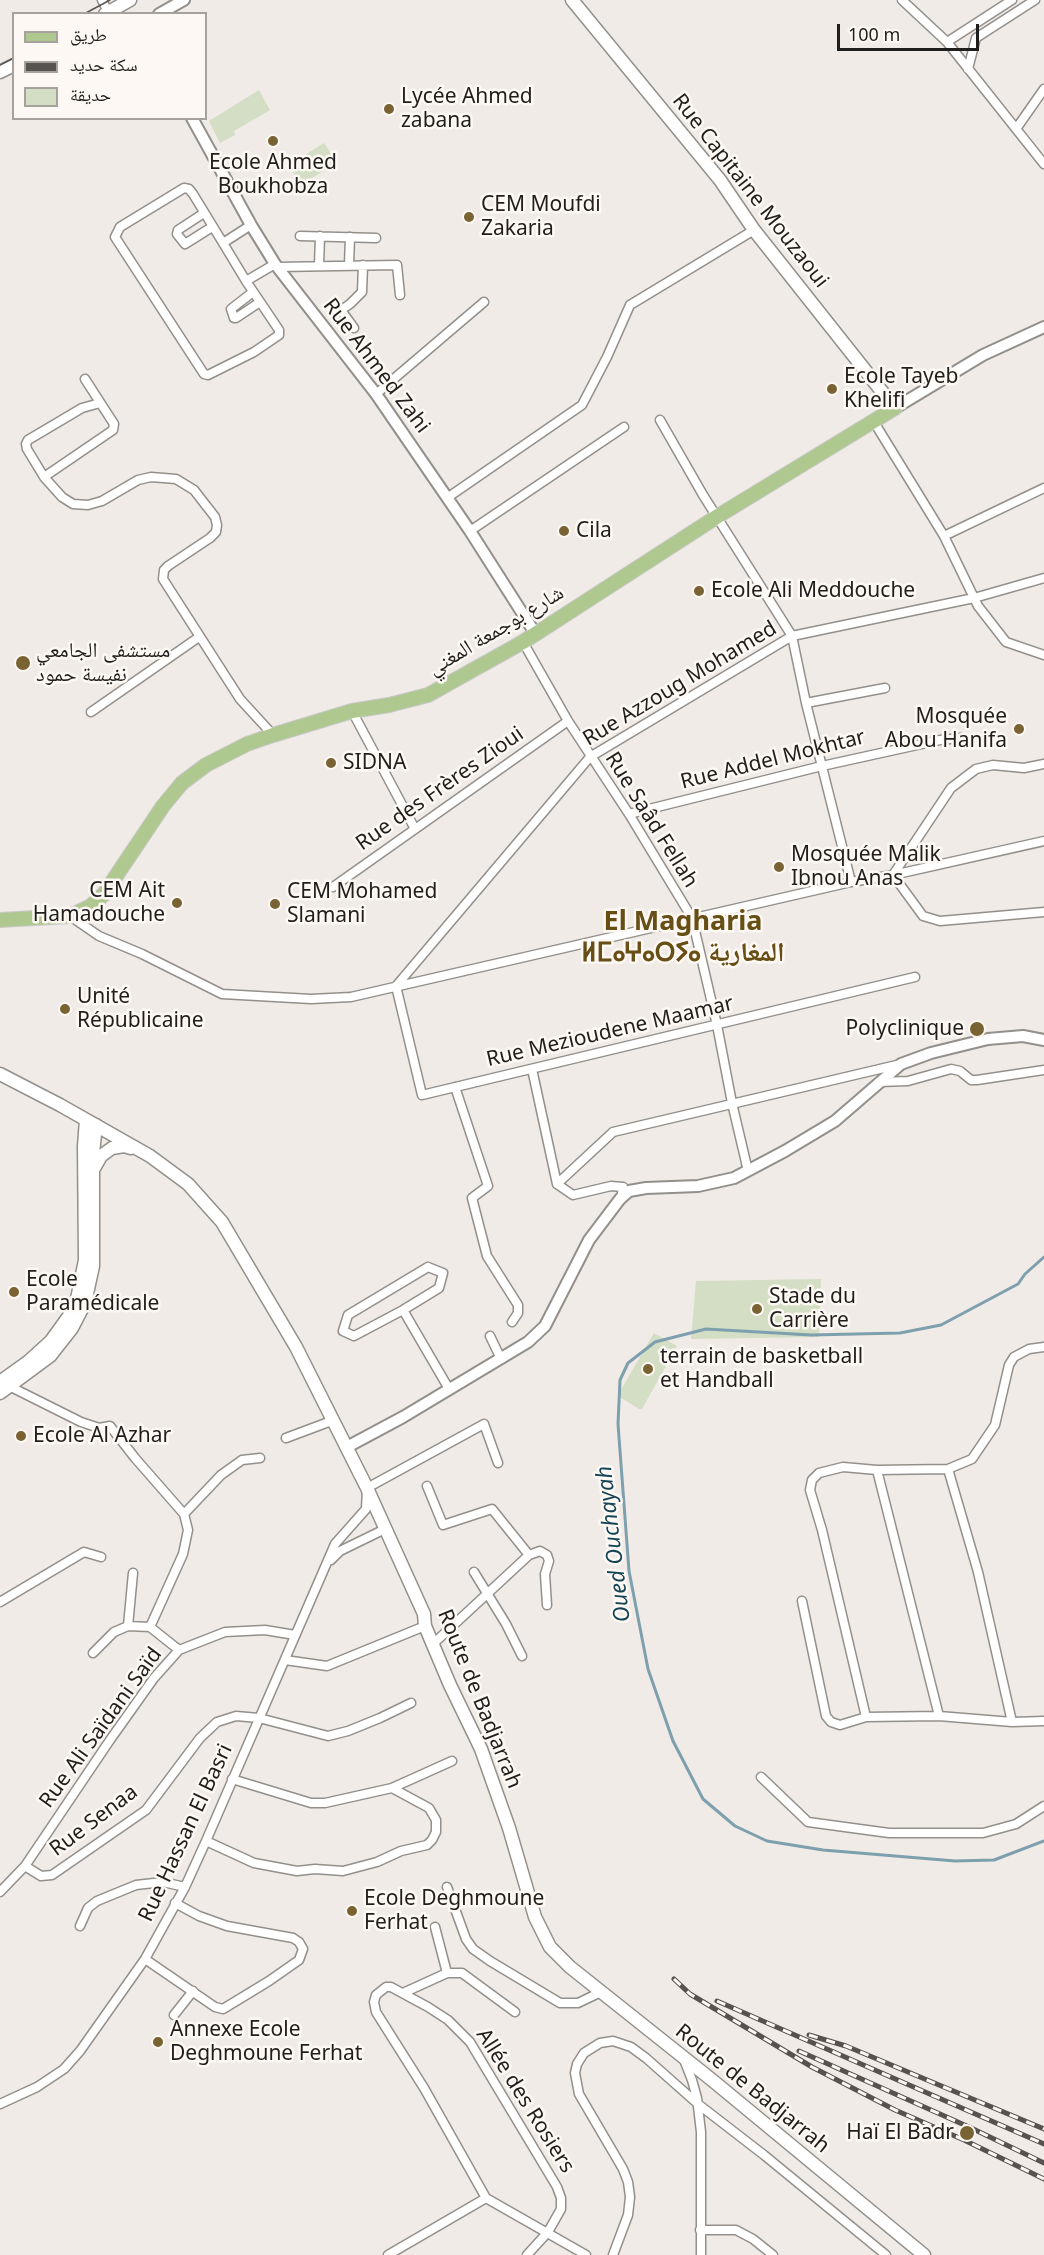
<!DOCTYPE html>
<meta charset="utf-8">
<style>
body{margin:0}
#map{position:relative;width:1044px;height:2255px;overflow:hidden;background:#f0ebe6;font-family:"Noto Sans","Noto Naskh Arabic",sans-serif}
canvas{display:block}
.legend{position:absolute;left:12px;top:12px;width:195px;height:108px;box-sizing:border-box;background:#fdf8f3;border:2px solid #a5a19d;margin:0;padding:8px 10px;list-style:none;font-size:18px;color:#201e1d}
.legend li{display:flex;align-items:center;gap:12px;height:30px}
.legend b{width:30px;border:2px solid #a5a19d}
.scale{position:absolute;left:837px;top:24px;width:142px;height:27px;box-sizing:border-box;border:3px solid #201e1d;border-top:0;padding-left:8px;font-size:18px;line-height:21px;white-space:nowrap;color:#201e1d;-webkit-text-stroke:4px #fdf8f3;paint-order:stroke}
</style>
<div id="map">
<canvas width="1044" height="2255"></canvas>
<ul class="legend">
<li><b style="height:8px;background:#afc88f"></b>طريق</li>
<li><b style="height:8px;background:#555250"></b>سكة حديد</li>
<li><b style="height:16px;background:#d3dec4"></b>حديقة</li>
</ul>
<div class="scale">100 m</div>
</div>
<script>
const ctx = document.querySelector('canvas').getContext('2d');
ctx.lineJoin = 'round';
function fill(path, color) { ctx.fillStyle = color; ctx.fill(path, 'evenodd'); }
const shape = rows => new Path2D(rows.map(r => 'M' + r).join(''));
function strokePath(path, color, width, dash) { ctx.strokeStyle = color; ctx.lineWidth = width; ctx.lineCap = dash ? 'butt' : 'round'; ctx.setLineDash(dash || []); ctx.stroke(path); }
function drawText(font, color, halo, rows, align = 'center') {
  ctx.font = font + ' "Noto Sans","Noto Naskh Arabic","Noto Sans Tifinagh",sans-serif'; ctx.lineWidth = 5; ctx.setLineDash([]); ctx.textBaseline = 'middle'; ctx.strokeStyle = halo; ctx.fillStyle = color; for (const [text, x, y, turn = 0] of rows) {
    ctx.save(); ctx.translate(x, y); ctx.rotate((+turn || 0) * Math.PI / 180); ctx.textAlign = isNaN(turn) ? turn : align; if (halo) ctx.strokeText(text, 0, 0); ctx.fillText(text, 0, 0); ctx.restore();
  }
}
fill(shape([
 [259,90,270,110,234,131,235,135,220,143,209,121],
 [324,143,337,163,300,185,289,165],
 [821,1279,819,1337,691,1339,696,1281],
 [654,1333,677,1346,642,1409,639,1409,618,1396,619,1393]
]), '#d3dec4');
strokePath(shape([
 [1044,1257,1025,1274,1018,1284,941,1325,900,1333,811,1335,706,1329,655,1342,628,1363,620,1380,618,1424,629,1571,648,1669,673,1741,703,1799,735,1826,767,1841,823,1850,955,1861,994,1860,1044,1841]
]), '#7d9fae', 3);
const minor = shape([
 [102,0,108,12],
 [902,0,947,42,1044,164],
 [947,42,1012,0],
 [968,69,976,38,1035,0],
 [1016,129,1044,89],
 [204,213,178,230,177,234,185,244,212,227],
 [251,225,223,243,193,194,189,189,184,188,120,227,115,237,204,374,208,375,254,352,279,335,279,330,246,281,275,264],
 [300,236,376,238],
 [223,243,246,281],
 [349,265,350,237],
 [319,266,320,236],
 [278,267,397,265,400,295],
 [253,292,231,309,234,318,236,318,260,302],
 [354,328,341,310,350,304,362,292,363,265],
 [376,394,484,302],
 [100,403,82,408,28,440,26,444,27,449,44,477,62,497,73,504,88,505,102,501,138,480,151,477,176,479,194,490,215,517,217,525,216,532,210,538,168,566,164,570,163,579,240,699,273,735],
 [660,420,703,495,792,636,806,703,851,882],
 [874,422,944,536,978,606,1006,642,1044,655],
 [44,477,113,430,114,424,85,379],
 [447,498,582,405,607,357,630,305,754,230],
 [470,531,624,427],
 [944,536,1044,488],
 [523,642,568,721,629,814,692,918,717,1025,732,1103,748,1171],
 [806,703,885,688],
 [352,711,415,829],
 [91,712,199,637],
 [629,814,822,766,940,740,961,738],
 [893,875,951,788,976,769,993,765,1024,768,1044,764],
 [893,875,923,916,940,921,1044,912],
 [333,887,568,721],
 [70,916,99,936,142,954,222,994,311,999,351,997,851,882,893,875,1044,841],
 [397,985,590,757,792,636,974,598,1044,578],
 [396,986,422,1095,915,977],
 [532,1069,557,1184,613,1132,901,1064],
 [879,1082,908,1081,951,1069,960,1071,971,1080,977,1080,1044,1070],
 [455,1087,488,1186,472,1198,487,1256,518,1305,518,1313,512,1322],
 [557,1184,573,1195,611,1186,623,1187,621,1199],
 [428,1267,443,1273,439,1288,403,1310,354,1336,343,1331,348,1315,428,1267],
 [403,1310,449,1389],
 [490,1336,501,1359],
 [1044,1347,1029,1349,1014,1357,1009,1365,995,1425,972,1459,948,1469,877,1470,843,1467,819,1473,812,1480,810,1490,822,1530,866,1717,939,1716,1012,1722,1044,1721],
 [9,1386,81,1422,99,1428,110,1426,135,1458,184,1514,188,1530,183,1554,150,1627,128,1626,114,1632,93,1653],
 [286,1438,334,1420],
 [948,1469,978,1572,1012,1722],
 [877,1470,939,1716],
 [427,1486,443,1525,492,1509,529,1555,433,1644],
 [184,1514,221,1475,242,1460,260,1458],
 [529,1555,540,1551,547,1555,549,1561,545,1574,547,1605],
 [331,1560,340,1551,385,1529],
 [474,1572,506,1624,522,1656],
 [802,1601,826,1716,831,1722,840,1725,866,1717],
 [0,1602,84,1552,101,1557],
 [128,1626,133,1573],
 [150,1627,179,1650],
 [285,1660,327,1666,425,1626],
 [761,1777,808,1822,889,1833,983,1833,1016,1824,1044,1806],
 [232,1779,311,1803,325,1803,392,1788,452,1761],
 [206,1841,254,1863,297,1871,315,1869,343,1871,377,1862,401,1851,427,1845,432,1840,436,1832,436,1820,429,1808,392,1788],
 [25,1866,41,1876,52,1875,146,1810,200,1738,217,1722,236,1716,259,1718,328,1736,348,1731,380,1718,411,1703],
 [447,1887,466,1939,473,1949,490,1961,560,2003,578,2003,601,1992],
 [0,1892,25,1866,110,1740,154,1678,179,1650,225,1632,265,1630,295,1635],
 [80,1926,88,1908,97,1901,136,1885,163,1882,185,1887],
 [435,1927,447,1973],
 [145,1959,215,2007,223,2009,269,1981,299,1960,303,1949,299,1942,293,1938,227,1926,199,1916,175,1903],
 [403,1993,447,1973,462,1973,515,2012],
 [174,2015,193,1991],
 [683,2057,692,2080,697,2098,701,2132,701,2255],
 [0,2104,37,2087,64,2069,80,2051,145,1959,185,1887,206,1841,335,1544,366,1509,367,1488,484,1424,498,1463],
 [486,2198,424,2088,376,2012,374,2002,376,1995,386,1987,391,1987,428,2007,448,2020,470,2042,557,2187,561,2198,561,2209,548,2232,527,2255],
 [486,2198,586,2255],
 [700,2230,736,2230,753,2239,773,2255],
 [388,2255,486,2198],
 [613,2255,628,2215,630,2197,628,2182,623,2169,579,2094,575,2073,577,2064,584,2053,600,2043,613,2041,631,2047,646,2058,698,2104,764,2155,886,2255]
]);
const tertiary = shape([
 [159,14,184,0],
 [192,118,251,225,275,264,376,394,470,531,535,633],
 [895,408,983,355,1044,327],
 [347,1447,403,1417,528,1342,545,1326,589,1240,620,1199,629,1191,646,1188,698,1186,734,1178,785,1151,835,1121,901,1064,931,1053,988,1039,1023,1036,1044,1040]
]);
const secondary = shape([
 [572,0,720,180,754,230,895,408],
 [105,14,130,0],
 [0,72,14,65],
 [0,1074,60,1105,150,1156,188,1184,222,1222,296,1347,367,1488,424,1614,425,1626,450,1685,481,1749,509,1828,535,1917,550,1947,570,1967,712,2080,924,2255],
 [93,1170,101,1156,112,1148,124,1146,131,1148],
 [0,1382,29,1361,51,1341,69,1316,77,1299,85,1260,84,1146,86,1120],
 [0,1393,50,1356,72,1328,85,1303,93,1266,93,1153,96,1125]
]);
const primary = shape([
 [0,920,70,916,91,906,104,894,163,806,182,783,206,765,247,744,273,735,352,711,389,705,428,695,523,642,718,516,895,408]
]);
strokePath(minor, '#938f8a', 11);
strokePath(tertiary, '#938f8a', 14);
strokePath(secondary, '#938f8a', 15);
strokePath(primary, '#c9c9c9', 16);
strokePath(minor, '#fff', 8);
strokePath(tertiary, '#fff', 10);
strokePath(secondary, '#fff', 12);
strokePath(primary, '#afc88f', 14);
strokePath(shape([
 [84,14,110,0],
 [0,65,14,58]
]), '#555250', 1.5);
const rail = shape([
 [674,1979,690,1994,812,2067,895,2110,964,2140,1044,2179],
 [717,2001,1044,2144],
 [809,2035,846,2046,1044,2129],
 [799,2051,969,2127,1044,2163]
]);
strokePath(rail, '#555250', 5);
strokePath(rail, '#fdf8f3', 3, [9]);
for (const [x, y, r, color] of [
 [389,109,6,"#7a6333"],
 [273,141,6,"#7a6333"],
 [469,217,6,"#7a6333"],
 [832,389,6,"#7a6333"],
 [564,531,6,"#7a6333"],
 [699,591,6,"#7a6333"],
 [23,663,8,"#7a6333"],
 [1019,729,6,"#7a6333"],
 [331,763,6,"#7a6333"],
 [779,867,6,"#7a6333"],
 [177,903,6,"#7a6333"],
 [275,904,6,"#7a6333"],
 [65,1009,6,"#7a6333"],
 [977,1029,8,"#7a6333"],
 [14,1292,6,"#7a6333"],
 [757,1309,6,"#7a6333"],
 [648,1369,6,"#7a6333"],
 [21,1436,6,"#7a6333"],
 [352,1911,6,"#7a6333"],
 [158,2042,6,"#7a6333"],
 [967,2133,8,"#7a6333"]
]) { const dot = new Path2D(); dot.arc(x, y, r, 0, 2 * Math.PI); ctx.fillStyle = color; ctx.fill(dot); strokePath(dot, '#fdf8f3', 2); }
drawText('21px', '#201e1d', '#fdf8f3', [
 ["Lycée Ahmed",401,97],
 ["zabana",401,121],
 ["Ecole Ahmed",273,163,"center"],
 ["Boukhobza",273,187,"center"],
 ["CEM Moufdi",481,205],
 ["Zakaria",481,229],
 ["Ecole Tayeb",844,377],
 ["Khelifi",844,401],
 ["Cila",576,531],
 ["Ecole Ali Meddouche",711,591],
 ["مستشفى الجامعي",36,651],
 ["نفيسة حمود",36,675],
 ["Mosquée",1007,717,"right"],
 ["Abou Hanifa",1007,741,"right"],
 ["SIDNA",343,763],
 ["Mosquée Malik",791,855],
 ["Ibnou Anas",791,879],
 ["CEM Ait",165,891,"right"],
 ["Hamadouche",165,915,"right"],
 ["CEM Mohamed",287,892],
 ["Slamani",287,916],
 ["Unité",77,997],
 ["Républicaine",77,1021],
 ["Polyclinique",964,1029,"right"],
 ["Ecole",26,1280],
 ["Paramédicale",26,1304],
 ["Stade du",769,1297],
 ["Carrière",769,1321],
 ["terrain de basketball",660,1357],
 ["et Handball",660,1381],
 ["Ecole Al Azhar",33,1436],
 ["Ecole Deghmoune",364,1899],
 ["Ferhat",364,1923],
 ["Annexe Ecole",170,2030],
 ["Deghmoune Ferhat",170,2054],
 ["Haï El Badr",954,2133,"right"]
], 'left');
drawText('21px', '#201e1d', '#fdf8f3', [
 ["Rue Capitaine Mouzaoui",750,191,52],
 ["Rue Ahmed Zahi",376,366,53],
 ["شارع بوجمعة المغني",496,631,-31],
 ["Rue Azzoug Mohamed",680,684,-31],
 ["Rue Addel Mokhtar",773,760,-14],
 ["Rue des Frères Zioui",440,789,-35],
 ["Rue Saâd Fellah",651,820,58],
 ["Rue Mezioudene Maamar",610,1032,-13],
 ["Route de Badjarrah",479,1699,68],
 ["Rue Ali Saïdani Saïd",101,1728,-54],
 ["Rue Senaa",94,1821,-37],
 ["Rue Hassan El Basri",186,1833,-65],
 ["Route de Badjarrah",752,2089,39],
 ["Allée des Rosiers",525,2101,58]
]);
drawText('italic 22px', '#144456', '#fdf8f3', [
 ["Oued Ouchayah",614,1544,-97]
]);
drawText('bold 27px', '#674e14', '#fdf8f3', [
 ["El Magharia",683,922],
 ["ⵍⵎⴰⵖⴰⵔⵢⴰ المغارية",683,953]
]);
</script>
